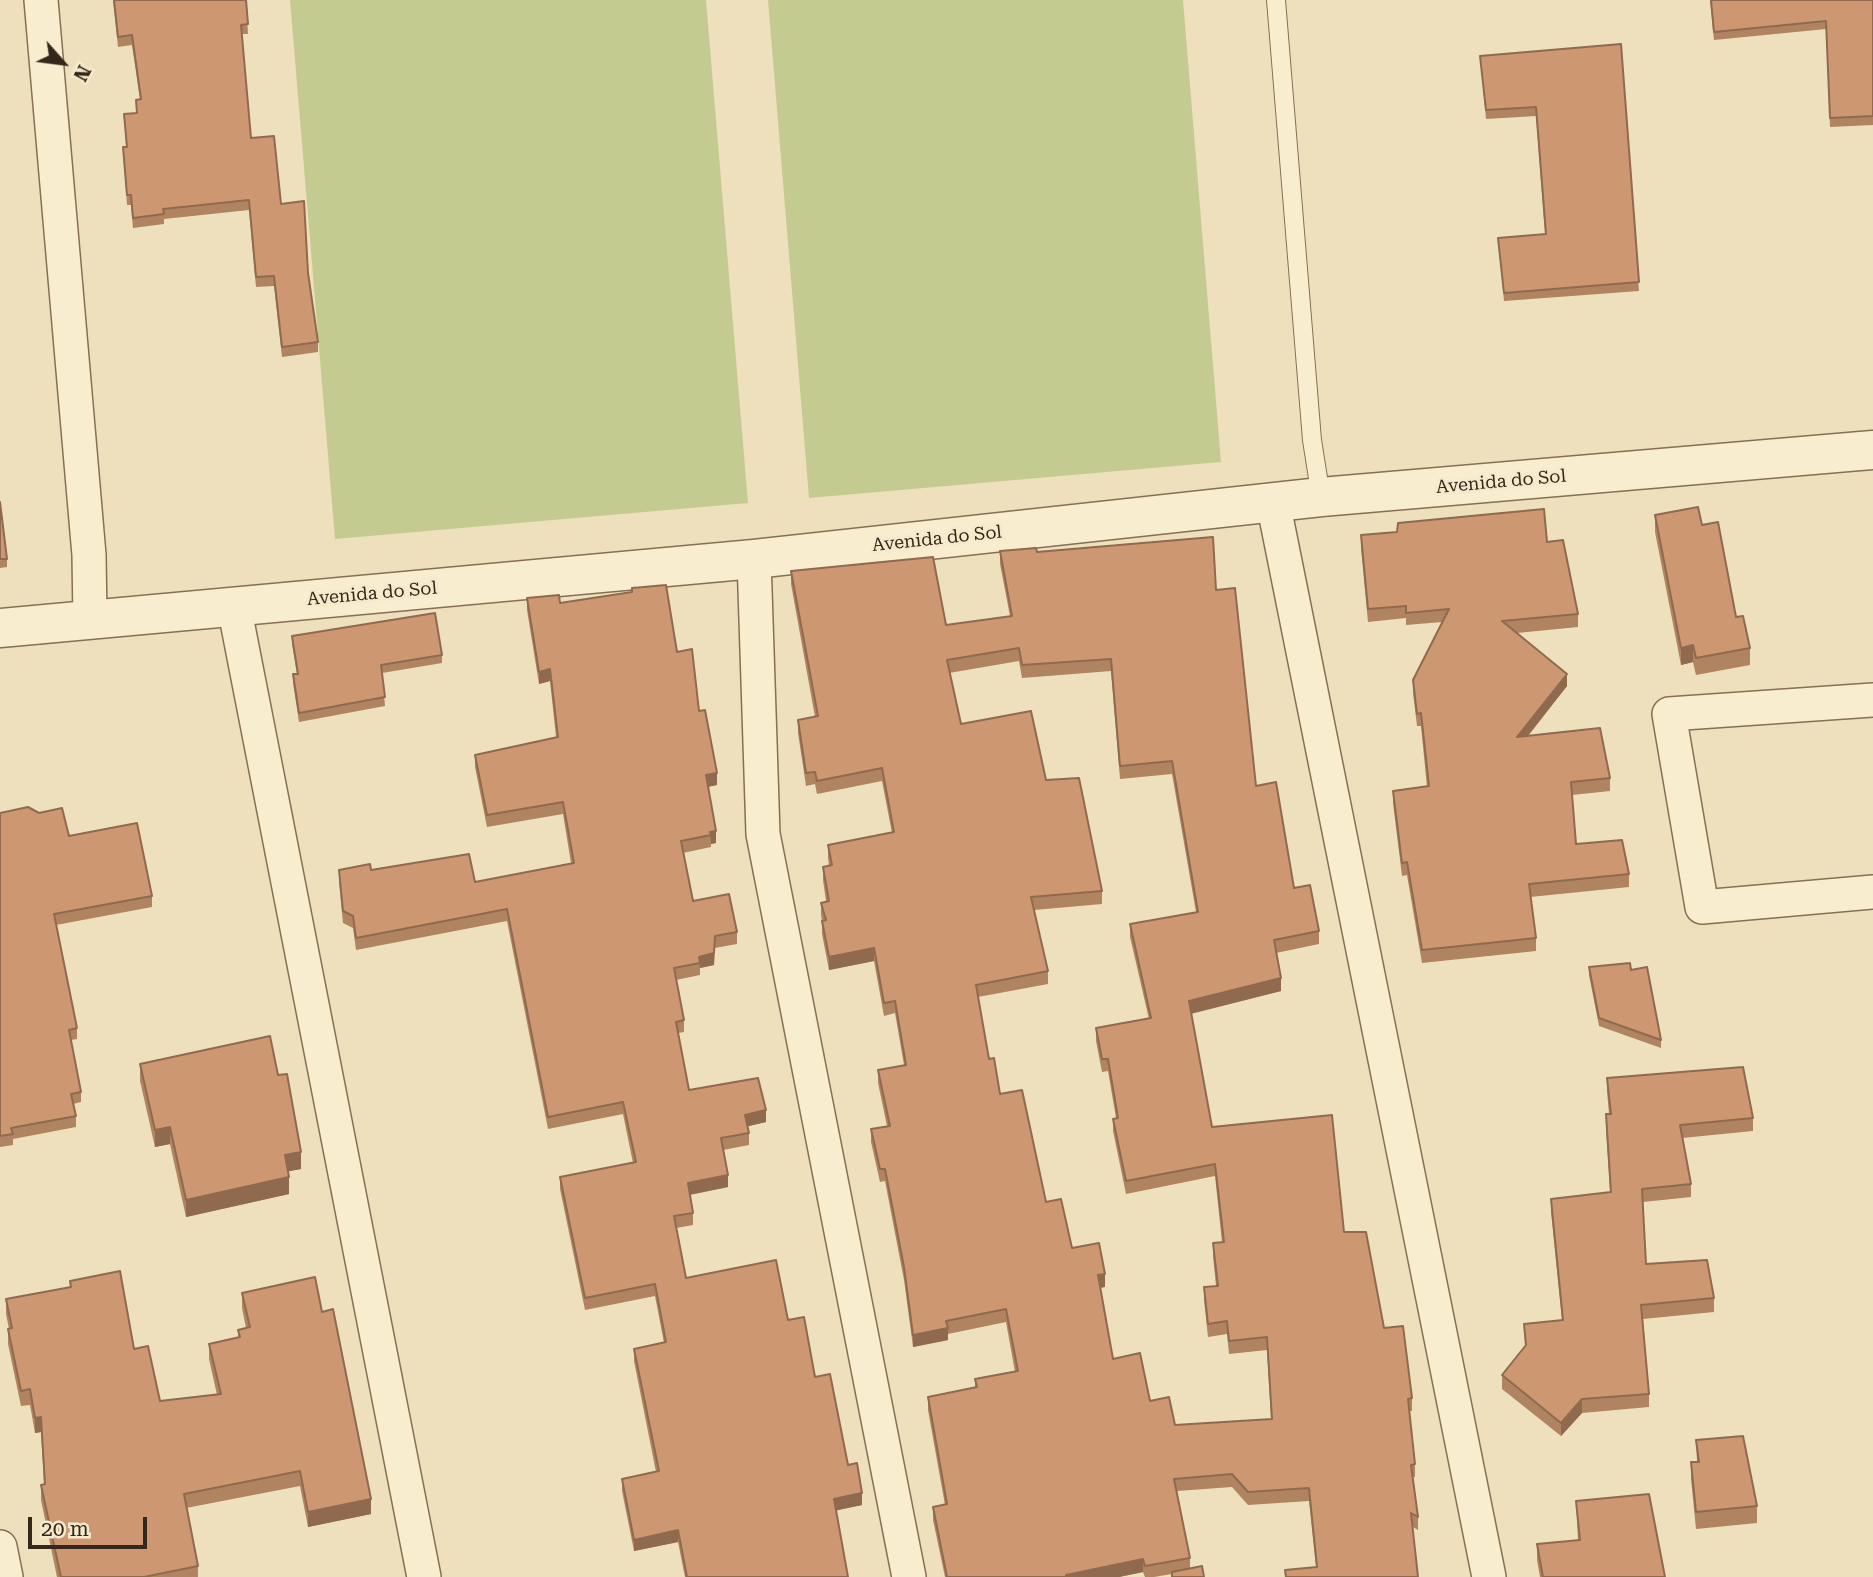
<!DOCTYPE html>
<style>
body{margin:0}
#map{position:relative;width:1873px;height:1577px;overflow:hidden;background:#eee0bc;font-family:"Roboto Serif",serif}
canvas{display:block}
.north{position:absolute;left:28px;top:28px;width:70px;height:70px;-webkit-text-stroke:5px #f5eacb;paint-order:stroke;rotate:118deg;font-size:19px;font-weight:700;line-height:28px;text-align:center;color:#34271b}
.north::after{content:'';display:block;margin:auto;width:24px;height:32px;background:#34271b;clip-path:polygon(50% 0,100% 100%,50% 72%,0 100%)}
.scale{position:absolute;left:28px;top:1517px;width:119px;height:32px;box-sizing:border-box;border:4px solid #34271b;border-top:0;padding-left:9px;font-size:21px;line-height:24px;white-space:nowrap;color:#34271b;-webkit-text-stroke:5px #f5eacb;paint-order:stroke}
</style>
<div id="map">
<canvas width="1873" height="1577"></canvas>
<div class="north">N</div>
<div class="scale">20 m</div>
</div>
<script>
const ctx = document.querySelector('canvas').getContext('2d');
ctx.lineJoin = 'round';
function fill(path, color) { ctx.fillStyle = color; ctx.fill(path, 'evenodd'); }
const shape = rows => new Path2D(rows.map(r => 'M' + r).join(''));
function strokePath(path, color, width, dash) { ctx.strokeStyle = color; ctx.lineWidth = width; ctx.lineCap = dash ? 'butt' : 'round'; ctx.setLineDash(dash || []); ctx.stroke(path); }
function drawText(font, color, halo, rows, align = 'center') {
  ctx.font = font + ' "Roboto Serif",serif'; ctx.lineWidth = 6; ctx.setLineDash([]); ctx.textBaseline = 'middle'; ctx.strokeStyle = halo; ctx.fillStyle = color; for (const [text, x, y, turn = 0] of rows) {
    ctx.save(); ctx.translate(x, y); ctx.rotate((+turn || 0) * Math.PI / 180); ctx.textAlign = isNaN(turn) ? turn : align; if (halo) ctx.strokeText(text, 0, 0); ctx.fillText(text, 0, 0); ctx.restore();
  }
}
fill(shape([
 [290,0,706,0,748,503,335,539],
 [768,0,1183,0,1221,462,809,498]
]), '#c4cb90');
const service = shape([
 [1276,0,1312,440,1321,497]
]);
const minor = shape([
 [41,0,89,555,90,619],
 [1273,502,1489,1577],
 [754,559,763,834,909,1577],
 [234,606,424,1577],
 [1873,700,1669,714,1702,907,1873,892],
 [0,1547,6,1577]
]);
const tertiary = shape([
 [0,628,754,559,1321,497,1873,450]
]);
strokePath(service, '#856f55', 20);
strokePath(minor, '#856f55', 36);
strokePath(tertiary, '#856f55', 41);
strokePath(service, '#f9edcf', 18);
strokePath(minor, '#f9edcf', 33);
strokePath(tertiary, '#f9edcf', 38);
fill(shape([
 [113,0,246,0,248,34,242,34,251,138,281,204,308,273,318,342,318,352,282,357,274,286,256,287,249,210,164,219,164,224,133,228,131,205,127,205,123,147,126,147,124,114,136,113,136,100,140,99,132,45,118,47],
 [1710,0,1873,0,1873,125,1830,127,1826,29,1714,40],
 [1621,44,1639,291,1504,301,1498,238,1545,234,1536,116,1486,119,1480,56],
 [0,502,7,559,7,567,0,568],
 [1655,515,1702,525,1736,617,1750,648,1750,665,1696,675,1693,662,1681,665,1655,532],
 [1361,535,1547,542,1578,614,1578,627,1517,633,1567,686,1529,735,1610,778,1610,791,1572,795,1576,844,1629,874,1629,887,1530,897,1536,938,1536,951,1422,963,1407,875,1402,876,1393,803,1393,791,1427,787,1421,726,1417,726,1413,693,1413,680,1442,622,1406,625,1406,618,1368,622,1361,548],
 [1000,551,1037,552,1216,590,1256,786,1294,888,1319,931,1319,944,1276,953,1281,991,1191,1014,1212,1127,1344,1232,1384,1328,1412,1398,1412,1411,1409,1411,1415,1464,1415,1477,1413,1477,1418,1517,1418,1530,1413,1527,1316,1567,1309,1501,1248,1505,1232,1487,1177,1491,1190,1558,1190,1568,1204,1577,1172,1577,1172,1574,1154,1577,1145,1577,1143,1572,1119,1577,945,1577,933,1520,933,1507,945,1505,928,1410,928,1397,975,1388,975,1379,1015,1372,1006,1322,948,1334,948,1340,913,1347,904,1280,885,1181,880,1182,871,1142,871,1129,887,1126,878,1083,878,1070,904,1065,895,1013,884,1016,874,961,829,970,822,934,822,921,821,915,821,903,826,901,823,880,823,867,829,866,828,858,828,845,892,833,882,781,817,794,815,784,806,786,798,733,798,720,815,717,791,584,791,571,946,625,1010,616,1000,564],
 [1019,661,1022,678,1111,671,1120,779,1172,774,1196,912,1130,924,1130,937,1149,1019,1096,1028,1096,1041,1102,1072,1108,1071,1116,1118,1113,1119,1113,1131,1126,1194,1215,1176,1222,1242,1213,1243,1213,1256,1216,1286,1204,1287,1204,1300,1208,1337,1227,1334,1229,1354,1267,1350,1271,1419,1175,1425,1150,1401,1113,1359,1100,1288,1105,1287,1072,1248,1046,1202,1000,1094,989,1059,978,997,1048,984,1048,971,1034,910,1102,904,1102,891,1046,780,961,724,949,673],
 [527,598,560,603,677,652,699,711,717,785,708,787,716,843,711,844,711,847,683,853,693,901,737,932,737,944,715,948,714,965,700,968,700,975,676,980,684,1020,684,1032,678,1033,689,1090,766,1122,748,1126,749,1133,749,1145,723,1150,728,1187,690,1195,693,1213,693,1225,676,1228,686,1278,788,1320,815,1377,862,1505,836,1510,848,1577,685,1577,678,1542,634,1551,622,1491,622,1479,656,1472,634,1361,634,1349,664,1343,655,1296,585,1310,560,1189,560,1177,633,1163,623,1114,548,1129,507,921,356,950,353,928,343,923,339,882,339,870,371,870,475,882,571,863,563,814,487,827,475,767,475,755,556,737,550,681,539,684,527,610],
 [292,636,442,655,442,663,382,673,385,706,299,722,293,683,293,674,297,674,292,644],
 [0,813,69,836,152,896,152,907,56,925,77,1028,77,1039,71,1040,81,1092,81,1102,73,1104,76,1116,76,1127,13,1139,13,1145,0,1147],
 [1589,967,1631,970,1661,1040,1661,1048,1599,1026,1589,975],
 [140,1064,278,1075,301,1169,288,1171,289,1194,186,1217,170,1144,155,1147,140,1081],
 [1607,1078,1753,1118,1753,1131,1682,1138,1691,1184,1691,1197,1643,1202,1646,1264,1714,1298,1714,1312,1643,1319,1649,1394,1649,1407,1582,1413,1561,1436,1502,1389,1502,1375,1525,1346,1524,1324,1562,1320,1551,1212,1551,1199,1610,1192,1606,1128,1606,1114,1609,1114,1607,1091],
 [70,1281,134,1349,160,1401,217,1395,209,1359,209,1344,238,1337,238,1330,246,1328,242,1308,242,1293,322,1312,371,1514,308,1527,300,1486,186,1508,198,1566,198,1577,57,1577,41,1500,41,1485,44,1484,41,1432,35,1433,30,1405,21,1406,8,1344,8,1329,9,1329,6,1314,6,1299,70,1287],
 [1696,1440,1757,1506,1757,1523,1696,1529,1691,1479,1691,1462,1697,1462],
 [1576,1501,1665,1577,1540,1577,1537,1560,1537,1544,1578,1540]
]), '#b08361');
fill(shape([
 [1693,645,1693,662,1681,665,1681,648],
 [550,669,550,681,539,684,539,672],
 [1567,674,1567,686,1517,749,1517,737],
 [717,773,717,785,706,787,706,775],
 [716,831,716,843,711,844,710,832],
 [715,936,714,965,700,968,699,957],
 [874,948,874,961,829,970,829,957],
 [1281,978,1281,991,1189,1014,1189,1001],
 [766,1110,766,1122,745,1127,745,1115],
 [170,1127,170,1144,155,1147,155,1130],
 [301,1152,301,1169,285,1172,285,1155],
 [728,1175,728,1187,688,1195,688,1183],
 [289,1177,289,1194,186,1217,186,1200],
 [1105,1274,1105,1287,1098,1288,1098,1275],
 [948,1328,948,1340,913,1347,913,1335],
 [1582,1399,1582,1413,1561,1436,1561,1423],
 [41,1417,41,1432,35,1433,35,1418],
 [862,1493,862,1505,834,1511,834,1499],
 [371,1499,371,1514,308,1527,308,1512],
 [678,1530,678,1542,634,1551,634,1540],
 [1143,1559,1143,1572,1119,1577,1066,1577,1066,1575]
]), '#906a4f');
const building = shape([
 [114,0,246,0,248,24,241,25,251,138,274,136,281,204,304,201,308,273,318,342,282,347,274,276,256,277,249,200,163,209,164,214,133,218,131,195,127,195,123,147,127,147,124,114,137,113,136,100,141,99,132,35,118,37,114,0],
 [1711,0,1873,0,1873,116,1830,118,1826,21,1714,32,1711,0],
 [1621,44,1639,282,1504,293,1498,238,1546,234,1536,107,1486,110,1480,56,1621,44],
 [0,502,7,559,0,559,0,502],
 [1698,507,1702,525,1718,522,1736,617,1743,616,1750,648,1696,658,1693,645,1681,648,1655,515,1698,507],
 [1544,509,1547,542,1563,540,1578,614,1502,621,1567,674,1517,737,1600,728,1610,778,1571,782,1576,844,1622,840,1629,874,1529,884,1536,938,1422,950,1407,862,1402,863,1393,791,1429,786,1421,713,1417,714,1413,680,1449,609,1406,613,1406,606,1368,609,1361,535,1397,532,1398,523,1544,509],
 [1213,537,1216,590,1235,588,1256,786,1276,782,1294,888,1310,885,1319,931,1274,940,1281,978,1189,1001,1212,1127,1332,1115,1344,1232,1366,1232,1384,1328,1403,1326,1412,1398,1408,1399,1415,1464,1411,1465,1418,1517,1411,1513,1418,1577,1286,1577,1285,1570,1317,1567,1309,1488,1248,1492,1232,1474,1174,1479,1190,1558,1145,1566,1143,1559,1066,1575,1066,1577,947,1577,933,1507,947,1504,928,1397,977,1387,975,1379,1018,1371,1006,1309,946,1321,948,1328,913,1335,904,1267,885,1169,880,1169,871,1129,890,1126,878,1070,906,1065,895,1001,884,1003,874,948,829,957,822,921,826,920,821,903,829,901,823,867,832,865,828,845,894,832,882,768,817,781,815,772,806,773,798,720,818,716,791,571,933,557,946,625,1012,616,1000,551,1036,548,1037,552,1213,537],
 [1019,648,1022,665,1111,659,1120,766,1172,761,1198,912,1130,924,1151,1018,1096,1028,1102,1059,1108,1059,1118,1118,1113,1119,1126,1181,1215,1164,1224,1242,1213,1243,1218,1286,1204,1287,1208,1324,1227,1321,1229,1341,1267,1337,1272,1419,1175,1425,1169,1397,1150,1401,1140,1353,1113,1359,1098,1275,1105,1274,1099,1243,1072,1248,1061,1199,1046,1202,1022,1090,1000,1094,994,1058,989,1059,976,985,1048,971,1031,897,1102,891,1079,778,1046,780,1031,711,961,724,947,660,1019,648],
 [666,585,677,652,692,649,699,711,705,710,717,773,706,775,716,831,710,832,711,835,681,841,693,901,729,894,737,932,715,936,714,953,699,957,700,963,674,968,684,1020,676,1022,689,1090,758,1078,766,1110,745,1115,749,1133,721,1138,728,1175,688,1183,693,1213,674,1216,686,1278,776,1260,788,1320,804,1317,815,1377,830,1374,848,1465,857,1463,862,1493,834,1499,848,1577,687,1577,678,1530,634,1540,622,1479,659,1471,634,1349,666,1342,655,1284,585,1298,560,1177,636,1162,623,1102,548,1117,507,909,356,938,353,916,343,911,339,870,370,864,371,870,469,854,475,882,574,863,563,802,487,815,475,755,558,737,550,669,539,672,527,598,559,595,560,603,632,592,632,588,666,585],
 [435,613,442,655,381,665,385,697,299,713,293,674,298,674,292,636,435,613],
 [28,807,39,813,62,808,69,836,137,823,152,896,54,914,77,1028,69,1030,81,1092,71,1094,76,1116,11,1128,13,1134,0,1136,0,813,28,807],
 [1630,963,1631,970,1647,967,1661,1040,1599,1018,1589,967,1630,963],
 [270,1036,278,1075,287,1074,301,1152,285,1155,289,1177,186,1200,170,1127,155,1130,140,1064,270,1036],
 [1743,1067,1753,1118,1680,1125,1691,1184,1642,1189,1646,1264,1707,1260,1714,1298,1641,1305,1649,1394,1582,1399,1561,1423,1502,1375,1526,1345,1524,1324,1563,1320,1551,1199,1611,1192,1606,1114,1611,1114,1607,1078,1743,1067],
 [120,1271,134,1349,148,1346,160,1401,221,1394,209,1344,240,1337,238,1330,250,1327,242,1293,315,1277,322,1312,333,1309,371,1499,308,1512,300,1471,184,1494,198,1566,144,1577,61,1577,41,1485,45,1484,41,1417,35,1418,30,1389,21,1391,8,1329,12,1328,6,1299,71,1287,70,1281,120,1271],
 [1743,1436,1757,1506,1696,1512,1691,1462,1699,1462,1696,1440,1743,1436],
 [1649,1494,1665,1577,1543,1577,1537,1544,1580,1540,1576,1501,1649,1494],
 [1202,1566,1204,1577,1172,1577,1172,1572,1202,1566]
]);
fill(building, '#cd9871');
strokePath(building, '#906a4f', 2);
drawText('18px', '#34271b', '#f5eacb', [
 ["Avenida do Sol",1501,482,-5],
 ["Avenida do Sol",937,539,-6],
 ["Avenida do Sol",372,594,-5]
]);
</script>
